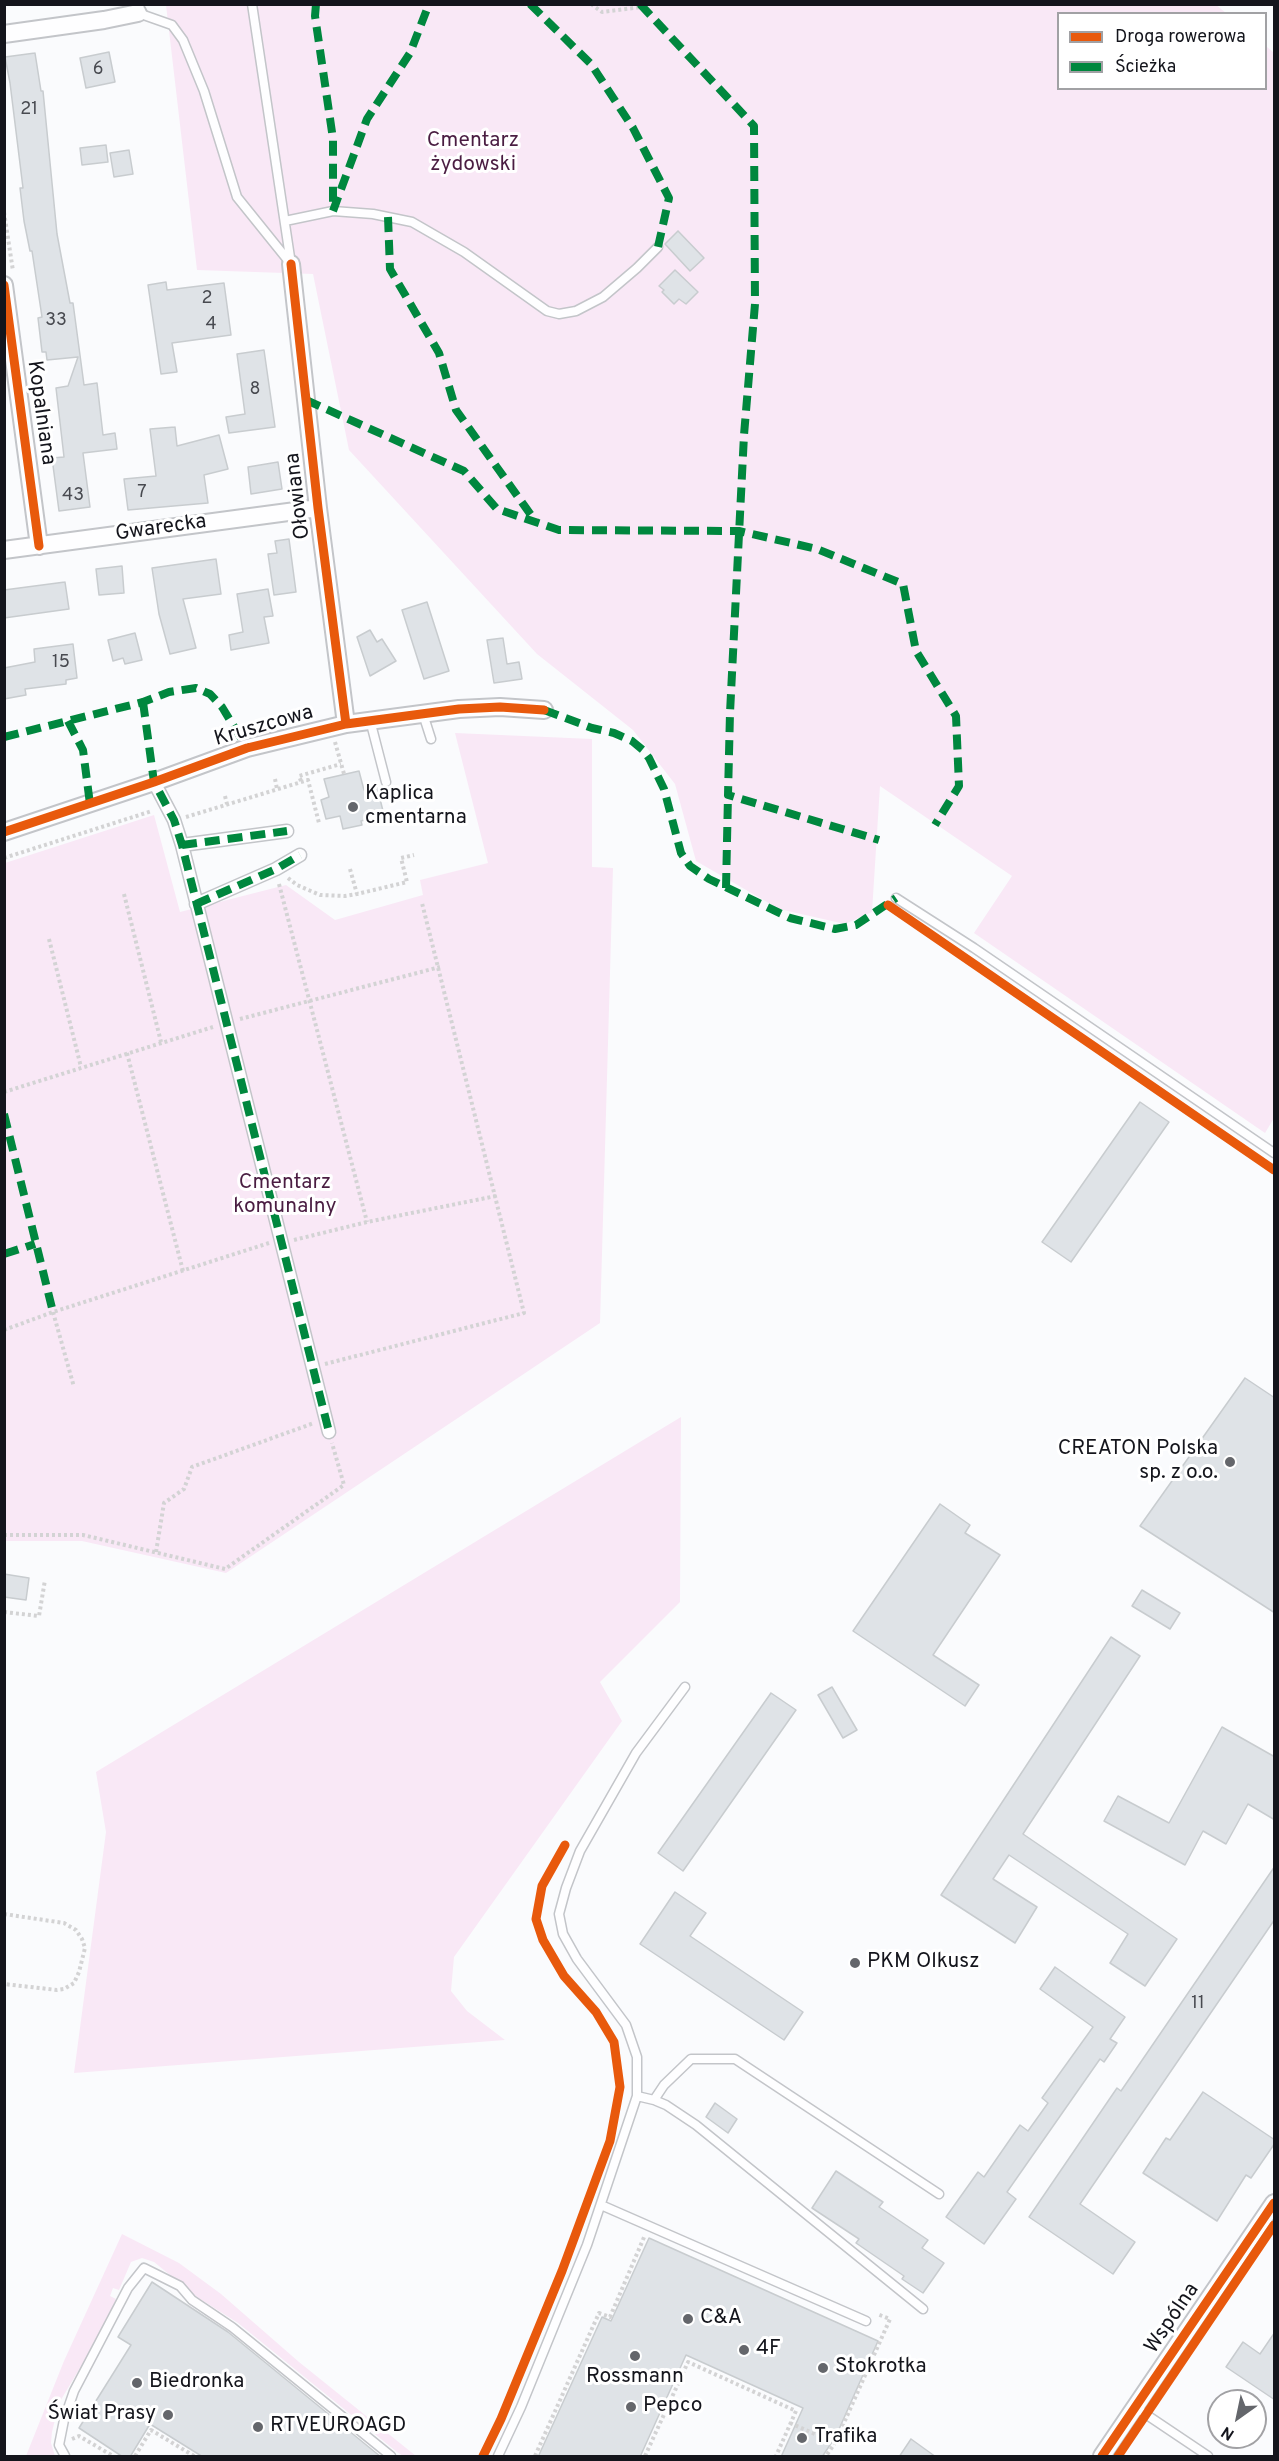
<!DOCTYPE html>
<meta charset="utf-8">
<style>
body{margin:0}
#map{position:relative;width:1279px;height:2461px;overflow:hidden;background:#fafbfd;font-family:Overpass,sans-serif}
canvas{display:block}
.frame{position:absolute;inset:0;border:6px solid #14151c;pointer-events:none}
.legend{position:absolute;left:1057px;top:12px;width:210px;height:78px;box-sizing:border-box;background:#fff;border:2px solid #a1a1a4;margin:0;padding:8px 10px;list-style:none;font-size:18px;color:#14151c}
.legend li{display:flex;align-items:center;gap:12px;height:30px}
.legend b{width:30px;border:2px solid #a1a1a4}
.north{position:absolute;left:1207px;top:2389px;width:60px;height:60px;box-sizing:border-box;background:#fff;border:2px solid #a1a1a4;border-radius:50%;rotate:213deg;font-size:16px;font-weight:700;line-height:24px;text-align:center;color:#14151c}
.north::after{content:'';display:block;margin:auto;width:21px;height:27px;background:#64666b;clip-path:polygon(50% 0,100% 100%,50% 72%,0 100%)}
</style>
<div id="map">
<canvas width="1279" height="2461"></canvas>
<div class="frame"></div>
<ul class="legend">
<li><b style="height:8px;background:#e8590c"></b>Droga rowerowa</li>
<li><b style="height:8px;background:#00873e"></b>Ścieżka</li>
</ul>
<div class="north">N</div>
</div>
<script>
const ctx = document.querySelector('canvas').getContext('2d');
ctx.lineJoin = 'round';
function fill(path, color) { ctx.fillStyle = color; ctx.fill(path, 'evenodd'); }
const shape = rows => new Path2D(rows.map(r => 'M' + r).join(''));
function strokePath(path, color, width, dash) { ctx.strokeStyle = color; ctx.lineWidth = width; ctx.lineCap = dash ? 'butt' : 'round'; ctx.setLineDash(dash || []); ctx.stroke(path); }
function drawText(font, color, halo, rows, align = 'center') {
  ctx.font = font + ' Overpass,sans-serif'; ctx.lineWidth = 6; ctx.setLineDash([]); ctx.textBaseline = 'middle'; ctx.strokeStyle = halo; ctx.fillStyle = color; for (const [text, x, y, turn = 0] of rows) {
    ctx.save(); ctx.translate(x, y); ctx.rotate((+turn || 0) * Math.PI / 180); ctx.textAlign = isNaN(turn) ? turn : align; if (halo) ctx.strokeText(text, 0, 0); ctx.fillText(text, 0, 0); ctx.restore();
  }
}
fill(shape([
 [1215,4,1226,13,1058,14,1058,88,1266,88,1266,46,1274,53,1274,1118,1265,1133,974,933,1012,876,880,786,872,912,845,924,779,909,696,861,675,784,633,730,537,654,349,450,313,274,197,270,166,5],
 [455,733,592,739,592,867,613,868,600,1323,226,1573,82,1541,5,1541,5,863,154,815,180,912,286,885,335,920,423,895,420,880,488,863],
 [681,1417,680,1602,600,1682,622,1721,454,1957,451,1991,467,2011,505,2040,74,2073,106,1832,96,1772],
 [122,2234,179,2263,221,2294,299,2362,416,2456,403,2456,397,2452,238,2323,197,2297,154,2262,142,2258,131,2262,119,2290,113,2288,110,2296,116,2299,104,2328,59,2403,52,2432,51,2443,55,2456,26,2456,64,2361]
]), '#f9e8f6');
const building = shape([
 [109,52,115,82,86,88,80,58,109,52],
 [35,53,41,91,43,91,57,234,70,303,73,303,84,385,97,383,103,435,115,433,117,449,83,453,90,507,59,511,52,458,64,457,56,388,68,386,78,357,47,360,46,352,42,352,38,318,42,317,32,251,30,251,24,221,20,188,23,188,10,83,5,57,35,53],
 [106,145,108,162,82,165,80,148,106,145],
 [129,150,133,174,114,177,110,153,129,150],
 [678,231,704,258,690,271,665,244,678,231],
 [675,270,698,292,686,304,679,299,674,304,662,292,664,290,659,286,675,270],
 [166,282,167,290,224,283,231,335,172,343,177,372,161,374,148,285,166,282],
 [264,350,275,427,229,433,226,417,245,414,237,354,264,350],
 [175,427,177,446,219,435,228,469,204,475,208,503,128,510,124,479,156,476,150,429,175,427],
 [278,462,282,489,251,494,248,467,278,462],
 [289,539,296,592,274,595,268,554,277,553,275,541,289,539],
 [216,559,221,594,183,599,196,648,170,654,159,614,152,568,216,559],
 [122,566,124,593,99,595,96,569,122,566],
 [65,582,69,609,4,618,4,590,65,582],
 [268,589,273,616,264,617,269,643,231,650,229,635,243,632,237,594,268,589],
 [427,602,449,671,424,679,402,610,427,602],
 [370,630,377,642,382,639,396,661,370,676,357,637,370,630],
 [135,633,142,660,125,664,123,658,113,661,108,640,135,633],
 [503,638,507,664,519,662,522,679,494,683,487,640,503,638],
 [73,644,77,678,66,680,66,684,25,689,26,695,4,699,4,668,35,662,34,649,73,644],
 [359,771,364,790,377,787,384,815,361,821,362,825,343,829,340,816,326,819,321,800,329,797,324,779,359,771],
 [1140,1102,1169,1122,1071,1262,1042,1242,1140,1102],
 [1245,1378,1275,1398,1275,1613,1140,1526,1245,1378],
 [940,1504,970,1525,965,1533,1000,1555,933,1655,979,1685,965,1706,853,1631,940,1504],
 [4,1574,29,1578,26,1600,4,1597,4,1574],
 [1142,1590,1180,1613,1170,1629,1132,1606,1142,1590],
 [1111,1637,1140,1656,1023,1834,1177,1939,1145,1986,1110,1963,1128,1934,1009,1855,993,1879,1037,1907,1015,1943,941,1895,1111,1637],
 [832,1687,857,1730,843,1738,818,1695,832,1687],
 [771,1693,796,1710,683,1871,658,1853,771,1693],
 [1222,1727,1275,1757,1275,1820,1248,1804,1226,1844,1203,1831,1185,1865,1104,1821,1118,1796,1169,1823,1222,1727],
 [1275,1866,1275,1919,1080,2204,1135,2242,1113,2274,1029,2217,1117,2088,1121,2091,1275,1866],
 [675,1892,706,1913,690,1936,803,2012,784,2040,640,1944,675,1892],
 [1055,1967,1125,2017,1110,2039,1117,2043,1104,2062,1100,2059,1007,2192,1016,2199,984,2244,946,2217,978,2172,984,2177,1020,2125,1028,2131,1048,2103,1042,2098,1093,2027,1040,1989,1055,1967],
 [1203,2092,1275,2140,1275,2143,1251,2178,1246,2175,1217,2221,1143,2173,1166,2138,1170,2140,1203,2092],
 [715,2103,737,2119,728,2133,706,2117,715,2103],
 [836,2171,883,2202,879,2207,928,2240,922,2248,944,2263,923,2293,902,2279,904,2276,856,2243,859,2239,812,2208,836,2171],
 [649,2238,878,2341,836,2436,822,2457,781,2457,803,2408,686,2355,640,2457,538,2457,602,2317,611,2321,649,2238],
 [152,2282,228,2332,381,2457,203,2457,150,2424,130,2457,123,2457,79,2428,131,2345,118,2337,152,2282],
 [1275,2332,1275,2400,1226,2367,1243,2342,1260,2354,1275,2332],
 [911,2439,936,2457,899,2457,911,2439]
]);
fill(building, '#dfe3e7');
strokePath(building, '#c8cccf', 1.5);
const service = shape([
 [140,4,138,13,172,25,183,40,204,91,237,197,291,264],
 [252,4,291,264],
 [285,221,333,211,373,214,412,222,464,252,547,311,559,314,576,311,603,297,637,268,658,247],
 [423,714,431,739],
 [370,720,386,782],
 [896,898,974,948,1274,1153],
 [637,2096,654,2100,666,2105,696,2125,923,2309],
 [654,2100,664,2085,691,2059,735,2059,939,2194],
 [601,2205,866,2321],
 [1135,2407,1208,2456],
 [65,2456,59,2445,64,2420,74,2391,128,2288,144,2268,180,2286,192,2300,232,2327,391,2456],
 [498,2456,521,2407,587,2245,637,2096,637,2057,626,2025,577,1959,563,1934,559,1914,566,1888,580,1851,636,1753,685,1687]
]);
const pedestrian = shape([
 [154,782,174,820,182,845,329,1432],
 [182,845,287,831],
 [196,904,276,869,300,855]
]);
const minor = shape([
 [4,34,104,20,138,13],
 [291,264,318,508,346,724],
 [4,285,39,546],
 [4,550,318,508],
 [4,832,154,782,247,748,346,724,459,709,500,707,544,710],
 [1102,2456,1274,2203]
]);
strokePath(service, '#c3c5c9', 11);
strokePath(pedestrian, '#c3c5c9', 15);
strokePath(minor, '#c3c5c9', 20);
strokePath(shape([
 [591,4,602,12,642,7],
 [4,212,13,271],
 [335,742,344,774],
 [275,779,277,789],
 [301,781,299,776,341,764],
 [225,796,227,804],
 [186,817,308,780,319,823],
 [4,858,152,811],
 [350,869,357,894],
 [288,878,297,885,320,895,345,896,357,894,407,882,401,858,414,855],
 [279,884,367,1222],
 [124,894,161,1042],
 [49,939,81,1067],
 [240,1019,440,967],
 [127,1053,183,1271],
 [4,1092,213,1027],
 [294,1240,367,1222,496,1196],
 [53,1312,74,1387],
 [4,1330,53,1312,269,1243],
 [325,1364,524,1313,422,903],
 [4,1535,83,1535,225,1569,344,1485,332,1443],
 [156,1552,164,1503,184,1489,192,1467,314,1423],
 [4,1612,39,1616,45,1580],
 [4,1914,64,1923,76,1930,82,1939,85,1948,79,1972,74,1983,64,1989,57,1990,4,1984],
 [790,2423,835,2443,826,2456],
 [72,2439,79,2436,113,2456],
 [835,2443,890,2319,877,2314],
 [135,2456,151,2430,194,2456],
 [535,2456,599,2313,610,2317,645,2235],
 [645,2456,688,2362,796,2411,776,2456]
]), '#d3d3d4', 4, [3, 3]);
strokePath(service, '#fefeff', 8);
strokePath(pedestrian, '#fefeff', 12);
strokePath(minor, '#fefeff', 16);
strokePath(shape([
 [316,4,315,16,333,139,333,202],
 [530,4,591,64,633,128,669,198,658,247],
 [640,4,754,126,755,304,744,435,730,713,728,795,879,840],
 [333,211,367,119,410,53,429,4],
 [388,217,390,269,439,353,456,410,536,522],
 [306,400,464,471,497,509,559,530,739,531,817,549,903,584,916,651,956,716,959,786,935,825],
 [143,702,154,782,174,820,182,845,329,1432],
 [544,710,592,728,614,733,632,741,643,750,649,758,664,789,681,853,690,866,709,879,790,918,835,929,856,925,896,898],
 [68,721,83,750,90,804],
 [4,737,143,702,169,692,196,688,210,694,222,707,247,748],
 [182,845,287,831],
 [726,888,728,795],
 [196,904,276,869,300,855],
 [4,1114,53,1312],
 [4,1254,35,1244]
]), '#00873e', 8, [15, 8]);
strokePath(shape([
 [291,264,318,508,346,724],
 [4,285,39,546],
 [4,832,154,782,247,748,346,724,459,709,500,707,544,710],
 [888,905,1274,1170],
 [483,2456,501,2419,562,2271,610,2141,620,2087,614,2042,596,2012,564,1976,543,1940,536,1919,542,1886,565,1845],
 [1102,2456,1274,2203],
 [1118,2456,1274,2225]
]), '#e8590c', 9);
for (const [x, y, r, color] of [
 [353,807,6,"#64666b"],
 [1230,1462,6,"#64666b"],
 [855,1963,6,"#64666b"],
 [688,2319,6,"#64666b"],
 [744,2350,6,"#64666b"],
 [635,2356,6,"#64666b"],
 [823,2368,6,"#64666b"],
 [137,2383,6,"#64666b"],
 [631,2407,6,"#64666b"],
 [168,2415,6,"#64666b"],
 [258,2427,6,"#64666b"],
 [802,2438,6,"#64666b"]
]) { const dot = new Path2D(); dot.arc(x, y, r, 0, 2 * Math.PI); ctx.fillStyle = color; ctx.fill(dot); strokePath(dot, '#fff', 2); }
drawText('18px', '#484a50', null, [
 ["6",98,70],
 ["21",29,110],
 ["2",207,299],
 ["33",56,321],
 ["4",211,325],
 ["8",255,390],
 ["7",142,493],
 ["43",73,496],
 ["15",61,663],
 ["11",1198,2004]
]);
drawText('21px', '#4a1d42', '#fff', [
 ["Cmentarz",473,142],
 ["żydowski",473,166],
 ["Cmentarz",285,1184],
 ["komunalny",285,1208]
]);
drawText('21px', '#14151c', '#fff', [
 ["Kopalniana",40,413,82],
 ["Ołowiana",299,496,-97],
 ["Gwarecka",161,529,-8],
 ["Kruszcowa",264,727,-16],
 ["Wspólna",1173,2319,-56]
]);
drawText('21px', '#14151c', '#fff', [
 ["Kaplica",365,795],
 ["cmentarna",365,819],
 ["CREATON Polska",1218,1450,"right"],
 ["sp. z o.o.",1218,1474,"right"],
 ["PKM Olkusz",867,1963],
 ["C&A",700,2319],
 ["4F",756,2350],
 ["Stokrotka",835,2368],
 ["Rossmann",635,2378,"center"],
 ["Biedronka",149,2383],
 ["Pepco",643,2407],
 ["Świat Prasy",156,2415,"right"],
 ["RTVEUROAGD",270,2427],
 ["Trafika",814,2438]
], 'left');
</script>
